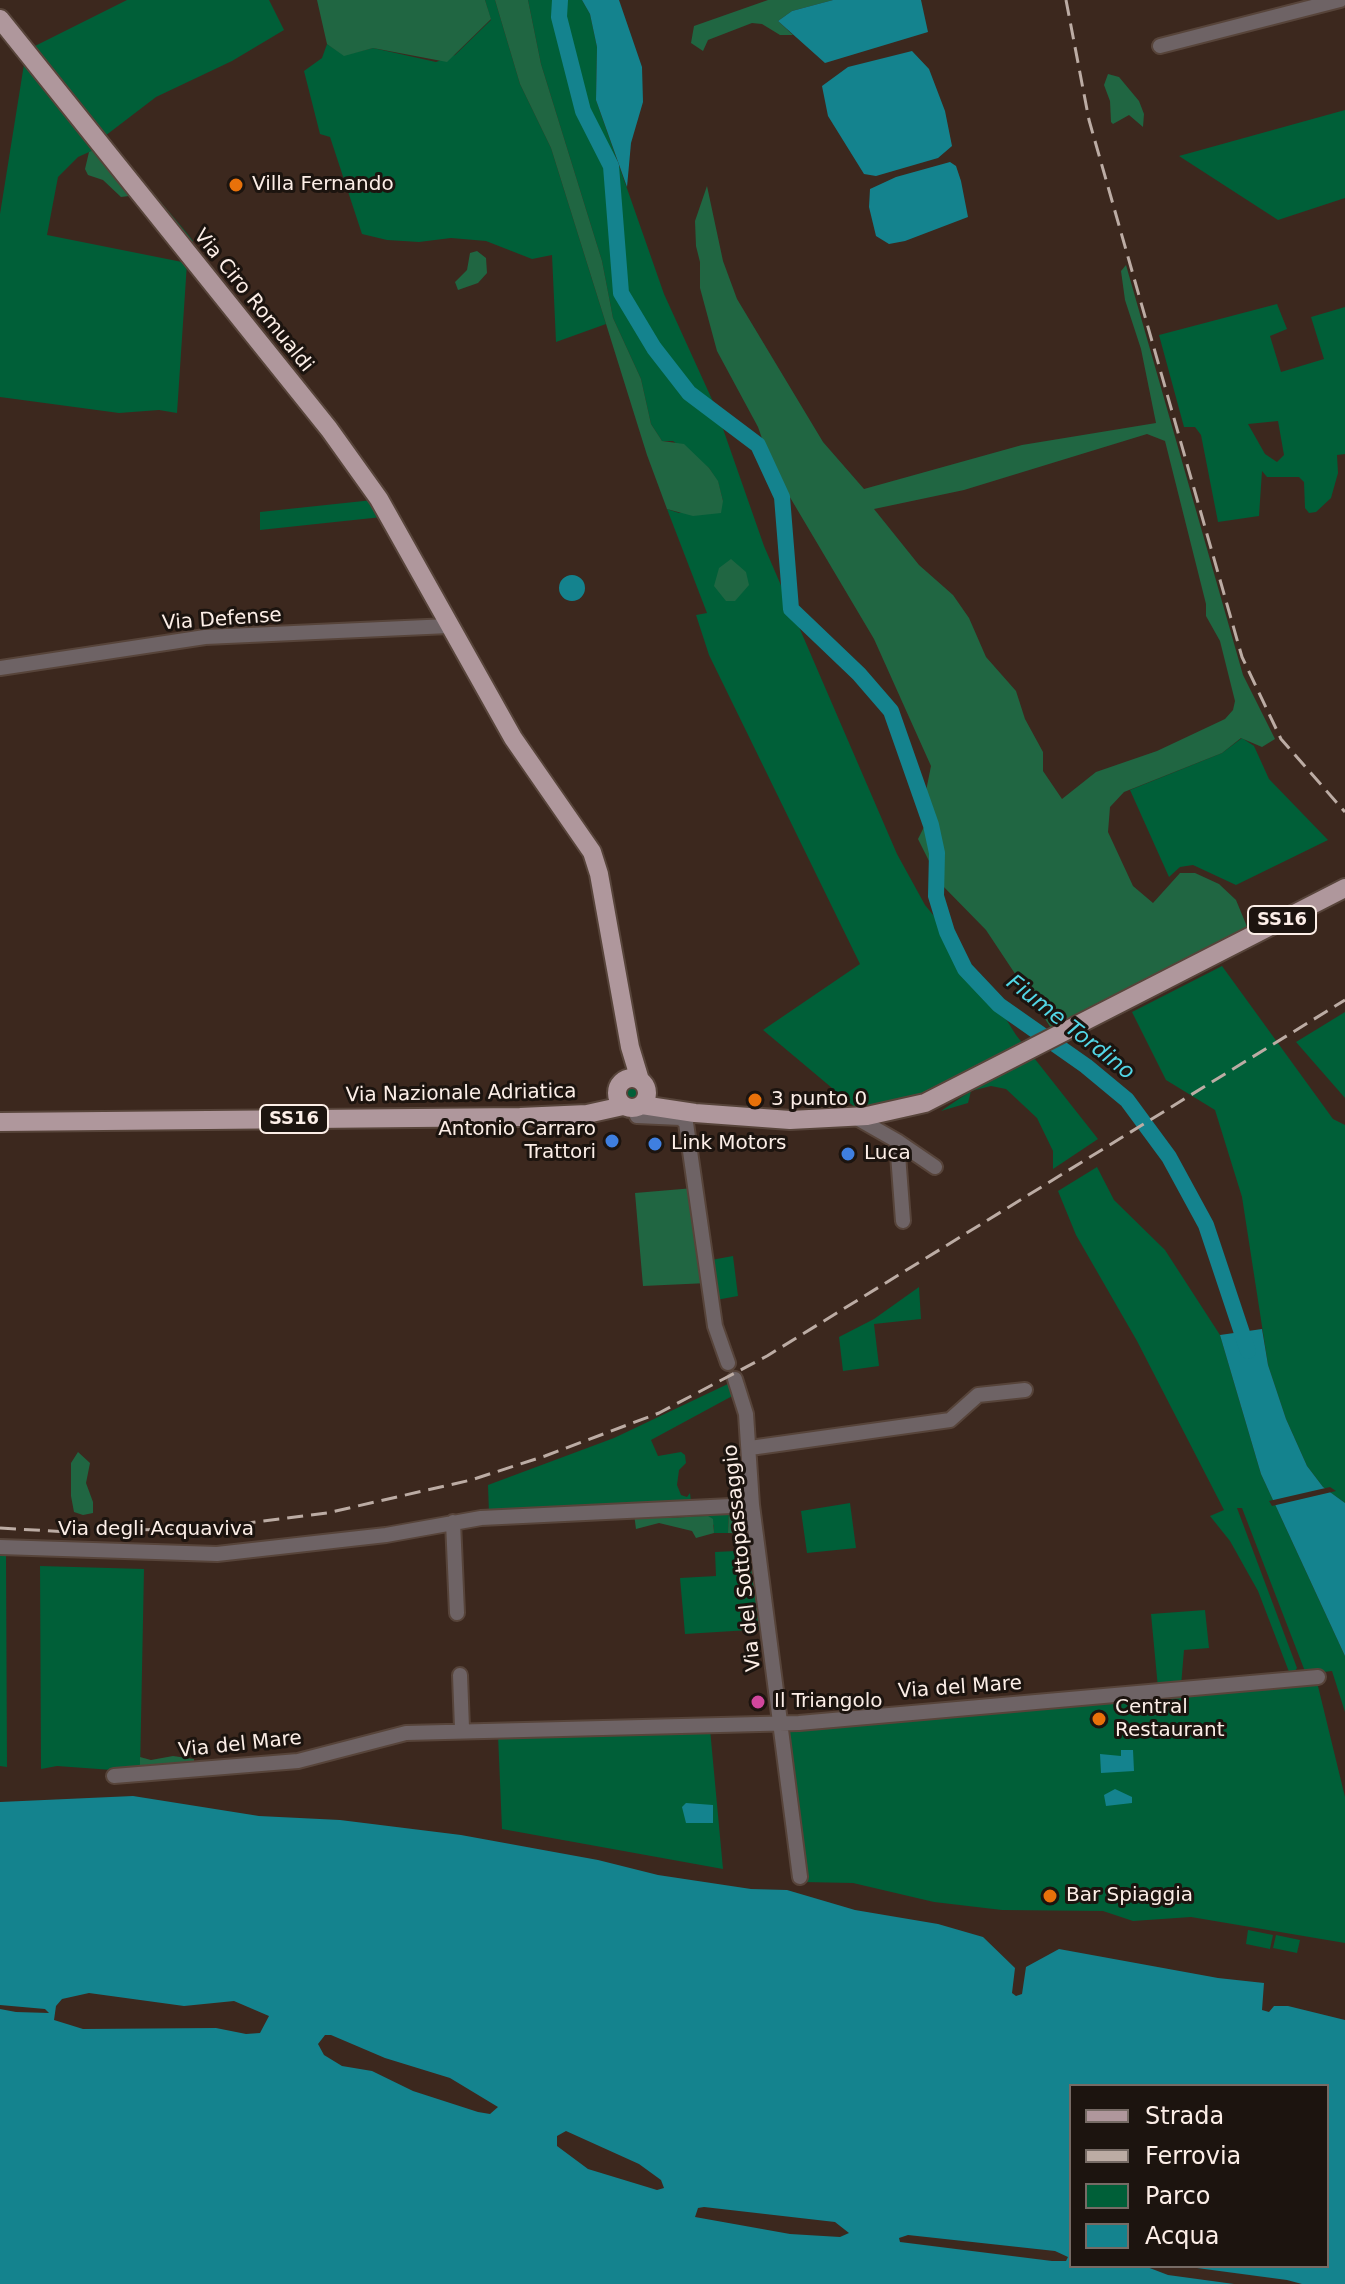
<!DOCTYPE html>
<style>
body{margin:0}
#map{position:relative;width:1345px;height:2284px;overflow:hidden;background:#3c281e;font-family:"DejaVu Sans",sans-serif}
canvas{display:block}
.legend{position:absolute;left:1069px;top:2084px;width:260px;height:184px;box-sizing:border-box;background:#1c140f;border:2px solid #766b65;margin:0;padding:10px 14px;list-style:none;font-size:24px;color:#fceee7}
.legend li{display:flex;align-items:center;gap:16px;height:40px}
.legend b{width:40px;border:2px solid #766b65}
</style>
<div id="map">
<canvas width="1345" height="2284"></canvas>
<ul class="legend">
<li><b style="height:10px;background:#af979c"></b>Strada</li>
<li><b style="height:10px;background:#bcaca4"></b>Ferrovia</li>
<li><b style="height:22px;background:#005f38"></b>Parco</li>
<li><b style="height:22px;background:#14838e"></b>Acqua</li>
</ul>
</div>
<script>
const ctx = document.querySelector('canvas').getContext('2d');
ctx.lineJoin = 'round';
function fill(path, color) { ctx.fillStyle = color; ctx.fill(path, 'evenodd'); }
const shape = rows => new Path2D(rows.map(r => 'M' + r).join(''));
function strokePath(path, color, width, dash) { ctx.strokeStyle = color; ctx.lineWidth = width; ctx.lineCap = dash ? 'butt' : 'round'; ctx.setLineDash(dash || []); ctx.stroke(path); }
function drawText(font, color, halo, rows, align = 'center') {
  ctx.font = font + ' "DejaVu Sans",sans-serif'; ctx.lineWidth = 6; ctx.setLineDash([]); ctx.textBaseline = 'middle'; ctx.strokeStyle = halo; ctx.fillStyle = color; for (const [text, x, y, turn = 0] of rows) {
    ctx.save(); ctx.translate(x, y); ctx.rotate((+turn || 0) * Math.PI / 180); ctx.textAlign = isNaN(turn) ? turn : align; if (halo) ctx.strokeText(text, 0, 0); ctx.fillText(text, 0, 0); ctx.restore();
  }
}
fill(shape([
 [127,0,269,0,284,30,232,61,156,97,105,136,186,232,193,241,189,245,31,48],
 [485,0,495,0,520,84,551,148,606,324,556,342,552,255,532,259,486,241,451,238,419,242,387,240,362,234,330,137,320,134,304,71,322,58,327,44,344,55,373,48,436,62,455,55,491,20],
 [528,0,582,0,590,14,597,47,596,100,664,294,715,406,764,546,897,854,925,905,965,954,1016,1035,1098,1139,1053,1169,1053,1151,1037,1118,1006,1089,991,1086,971,1091,968,1103,941,1111,975,1088,968,1074,911,1100,857,1109,763,1030,860,964,709,655,696,615,707,613,667,509,679,513,723,501,718,482,709,468,673,441,662,441,651,424,641,379,613,318,602,261,541,64],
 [25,58,98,148,78,157,58,177,47,235,187,263,177,413,159,410,119,413,0,397,0,214],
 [1345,110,1345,198,1278,220,1179,156],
 [1277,304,1287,329,1270,336,1281,372,1324,359,1311,317,1345,307,1345,454,1337,455,1338,473,1331,498,1316,512,1309,513,1305,508,1304,482,1299,477,1267,477,1262,471,1259,516,1218,522,1201,435,1195,427,1184,427,1159,335],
 [1278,421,1284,455,1277,462,1265,454,1248,424],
 [373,500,382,517,260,530,260,512],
 [1242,738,1254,746,1269,779,1328,840,1236,885,1193,865,1180,867,1169,877,1130,790,1222,753],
 [1222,966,1333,1119,1345,1125,1345,1503,1323,1487,1307,1466,1286,1419,1268,1365,1242,1197,1215,1110,1166,1080,1132,1012],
 [1345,1012,1345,1098,1296,1042],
 '620 1093a12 12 0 1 1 24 0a12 12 0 1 1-24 0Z',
 [1097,1167,1114,1200,1165,1250,1220,1335,1261,1474,1345,1656,1345,1712,1332,1671,1306,1674,1242,1508,1237,1508,1297,1668,1291,1677,1258,1591,1230,1541,1210,1516,1224,1510,1137,1341,1076,1235,1058,1191],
 [733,1256,738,1296,716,1300,711,1260],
 [919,1287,921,1319,874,1324,879,1366,843,1371,839,1337,874,1319],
 [732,1382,736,1394,651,1440,658,1456,681,1452,685,1455,686,1463,679,1470,677,1485,681,1495,687,1497,690,1493,691,1501,489,1513,488,1485,614,1438],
 [850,1503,856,1548,807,1553,801,1511],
 [729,1508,728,1533,714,1533,714,1525,695,1517,650,1515],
 [756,1550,766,1629,685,1634,680,1578,716,1576,715,1552],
 [0,1554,6,1555,7,1767,0,1766],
 [40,1566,144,1569,140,1772,57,1766,41,1769],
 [1205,1610,1209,1648,1184,1650,1181,1686,1158,1688,1151,1614],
 [1317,1682,1345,1797,1345,1943,1191,1917,1133,1921,1103,1911,1002,1910,934,1902,853,1883,803,1882,787,1726],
 [710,1729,723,1869,502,1829,498,1735],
 [1248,1930,1273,1935,1270,1949,1246,1944],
 [1276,1935,1300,1940,1297,1953,1273,1948]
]), '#005f38');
fill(shape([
 [317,0,485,0,491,19,447,62,373,48,344,56,327,44],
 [495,0,528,0,541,64,602,261,613,318,641,379,651,424,662,441,684,444,709,468,718,481,723,501,721,513,693,516,667,509,647,455,551,148,520,84],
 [768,0,833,0,792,11,778,21,793,35,780,35,762,24,752,23,708,40,703,51,691,43,694,26],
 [1108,74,1119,77,1139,101,1144,114,1143,127,1129,115,1113,124,1111,122,1110,101,1104,85],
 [98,148,132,193,129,196,121,197,103,180,88,175,85,169,89,152],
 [707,186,723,261,737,299,823,442,864,489,1022,445,1156,423,1141,349,1125,300,1121,271,1126,265,1243,675,1275,739,1262,747,1241,738,1222,753,1124,792,1110,807,1108,832,1133,886,1153,903,1180,873,1195,873,1219,884,1236,900,1248,929,1053,1031,986,930,940,883,918,839,932,811,925,796,931,766,874,639,772,467,758,427,717,351,700,288,700,262,696,246,695,221],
 [1147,434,1165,441,1206,604,1206,616,1220,641,1235,701,1233,710,1225,719,1157,751,1096,772,1062,799,1043,771,1043,752,1025,719,1016,691,986,657,969,618,953,595,919,565,874,509,964,490],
 [477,251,486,258,487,273,478,283,458,290,455,282,467,270,470,253],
 [731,559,746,572,749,585,735,601,726,601,714,586,719,568],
 [694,1188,708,1283,643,1286,635,1193],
 [78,1452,90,1463,86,1483,93,1502,93,1513,83,1515,74,1512,71,1496,71,1463],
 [729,1508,749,1508,753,1534,728,1533],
 [634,1514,664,1518,708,1516,713,1519,714,1533,696,1538,692,1531,659,1523,636,1529],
 [173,1756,194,1759,194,1769,140,1772,140,1757,151,1760]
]), '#206642');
fill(shape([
 [582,0,619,0,642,67,643,102,631,143,627,187,596,100,597,47,590,14],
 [833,0,921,0,928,32,825,63,778,21,792,11],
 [912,51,929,69,945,111,952,146,938,158,876,176,864,174,828,116,822,86,848,67],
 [950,162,956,166,961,181,968,217,905,241,889,244,876,236,869,207,870,189,896,177],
 '559 588a13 13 0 1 1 26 0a13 13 0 1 1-26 0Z',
 [1262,1329,1268,1365,1286,1419,1307,1466,1323,1487,1345,1503,1345,1656,1261,1474,1220,1335],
 [1121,1750,1133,1750,1134,1771,1101,1773,1100,1754,1121,1756],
 [1115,1789,1132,1797,1132,1803,1106,1806,1104,1795],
 [133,1796,259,1816,340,1820,461,1835,598,1860,658,1875,751,1889,787,1890,855,1910,938,1924,983,1937,1015,1968,1012,1993,1016,1996,1022,1994,1026,1967,1059,1949,1218,1978,1264,1983,1262,2010,1269,2012,1274,2006,1288,2006,1345,2020,1345,2284,0,2284,0,1802],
 [1071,2086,1327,2086,1327,2266,1071,2266],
 [686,1803,713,1805,713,1823,686,1823,682,1807]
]), '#14838e');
fill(shape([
 [1330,1487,1336,1491,1272,1506,1269,1501],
 [89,1993,184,2006,234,2001,269,2016,260,2033,246,2034,216,2028,83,2029,54,2020,56,2006,62,1999],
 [0,2005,45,2009,49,2013,16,2012,0,2009],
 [331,2035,385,2058,450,2078,498,2107,490,2114,478,2112,413,2091,372,2071,342,2066,324,2055,318,2044,325,2035],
 [566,2131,639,2164,661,2180,664,2188,657,2190,588,2169,557,2146,557,2136],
 [704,2207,835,2222,849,2233,840,2237,790,2234,695,2217,698,2208],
 [908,2235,1055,2251,1068,2257,1066,2261,1052,2261,900,2242,899,2238],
 [1182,2266,1287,2280,1302,2284,1234,2284,1168,2275,1147,2267]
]), '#3c281e');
strokePath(shape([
 [560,0,559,17,583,111,611,166,621,293,654,348,689,393,758,445,782,497,791,609,859,674,891,711,931,825,937,853,936,896,947,932,965,969,999,1005,1086,1066,1127,1100,1169,1157,1206,1225,1248,1351]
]), '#14838e', 16);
const minor = shape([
 [1160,46,1340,0],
 [0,668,205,637,449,626],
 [634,1109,637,1116,681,1118,686,1123,715,1326,728,1363],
 [855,1117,897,1141,903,1221],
 [897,1141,935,1167],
 [735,1379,746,1414,752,1505,800,1877],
 [750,1448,950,1420,978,1395,1025,1390],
 [453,1522,457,1613],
 [0,1547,217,1554,386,1535,481,1518,752,1505],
 [460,1675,462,1728],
 [114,1776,298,1761,406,1733,799,1723,1318,1677]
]);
const major = shape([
 [0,19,329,429,379,499,513,738,592,852,599,874,630,1047,640,1080],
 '617 1093a15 15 0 1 1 30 0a15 15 0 1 1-30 0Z',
 [642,1105,695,1113,790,1120,867,1116,925,1103,1345,888],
 [0,1122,520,1117,587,1114,623,1106]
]);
strokePath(minor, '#57443a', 18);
strokePath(major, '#57443a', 22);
strokePath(minor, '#6e6365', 14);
strokePath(major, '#af979c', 18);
strokePath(shape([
 [1066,0,1089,120,1242,657,1281,739,1345,812],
 [0,1528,69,1532,209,1528,327,1513,471,1480,545,1456,659,1413,767,1356,1345,1000]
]), '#bcaca4', 3, [16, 8]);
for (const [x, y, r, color] of [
 [236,185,8,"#e8710a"],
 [755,1100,8,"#e8710a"],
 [612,1141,8,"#3f7fe0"],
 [655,1144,8,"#3f7fe0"],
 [848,1154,8,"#3f7fe0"],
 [758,1702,8,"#d1479c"],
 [1099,1719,8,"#e8710a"],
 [1050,1896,8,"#e8710a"]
]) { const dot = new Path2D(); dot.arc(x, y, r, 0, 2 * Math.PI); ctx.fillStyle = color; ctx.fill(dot); strokePath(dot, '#1c140f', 3); }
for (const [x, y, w] of [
 [1282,920,68],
 [294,1119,68]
]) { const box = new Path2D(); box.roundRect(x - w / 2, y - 14, w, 28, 6); ctx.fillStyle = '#1c140f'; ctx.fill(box); strokePath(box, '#fceee7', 2); }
drawText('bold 18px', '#fceee7', null, [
 ["SS16",1282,920],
 ["SS16",294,1119]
]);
drawText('20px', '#fceee7', '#1c140f', [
 ["Villa Fernando",252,185],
 ["3 punto 0",771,1100],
 ["Antonio Carraro",596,1130,"right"],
 ["Trattori",596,1153,"right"],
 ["Link Motors",671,1144],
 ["Luca",864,1154],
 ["Il Triangolo",774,1702],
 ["Central",1115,1708],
 ["Restaurant",1115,1731],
 ["Bar Spiaggia",1066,1896]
], 'left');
drawText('20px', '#fceee7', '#1c140f', [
 ["Via Ciro Romualdi",253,301,51],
 ["Via Defense",222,620,-4],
 ["Via Nazionale Adriatica",461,1094,-1],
 ["Via degli Acquaviva",156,1530],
 ["Via del Sottopassaggio",743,1558,-96],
 ["Via del Mare",960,1688,-4],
 ["Via del Mare",240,1745,-6]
]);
drawText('italic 22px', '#52d6e6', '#1c140f', [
 ["Fiume Tordino",1070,1028,38]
]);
</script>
